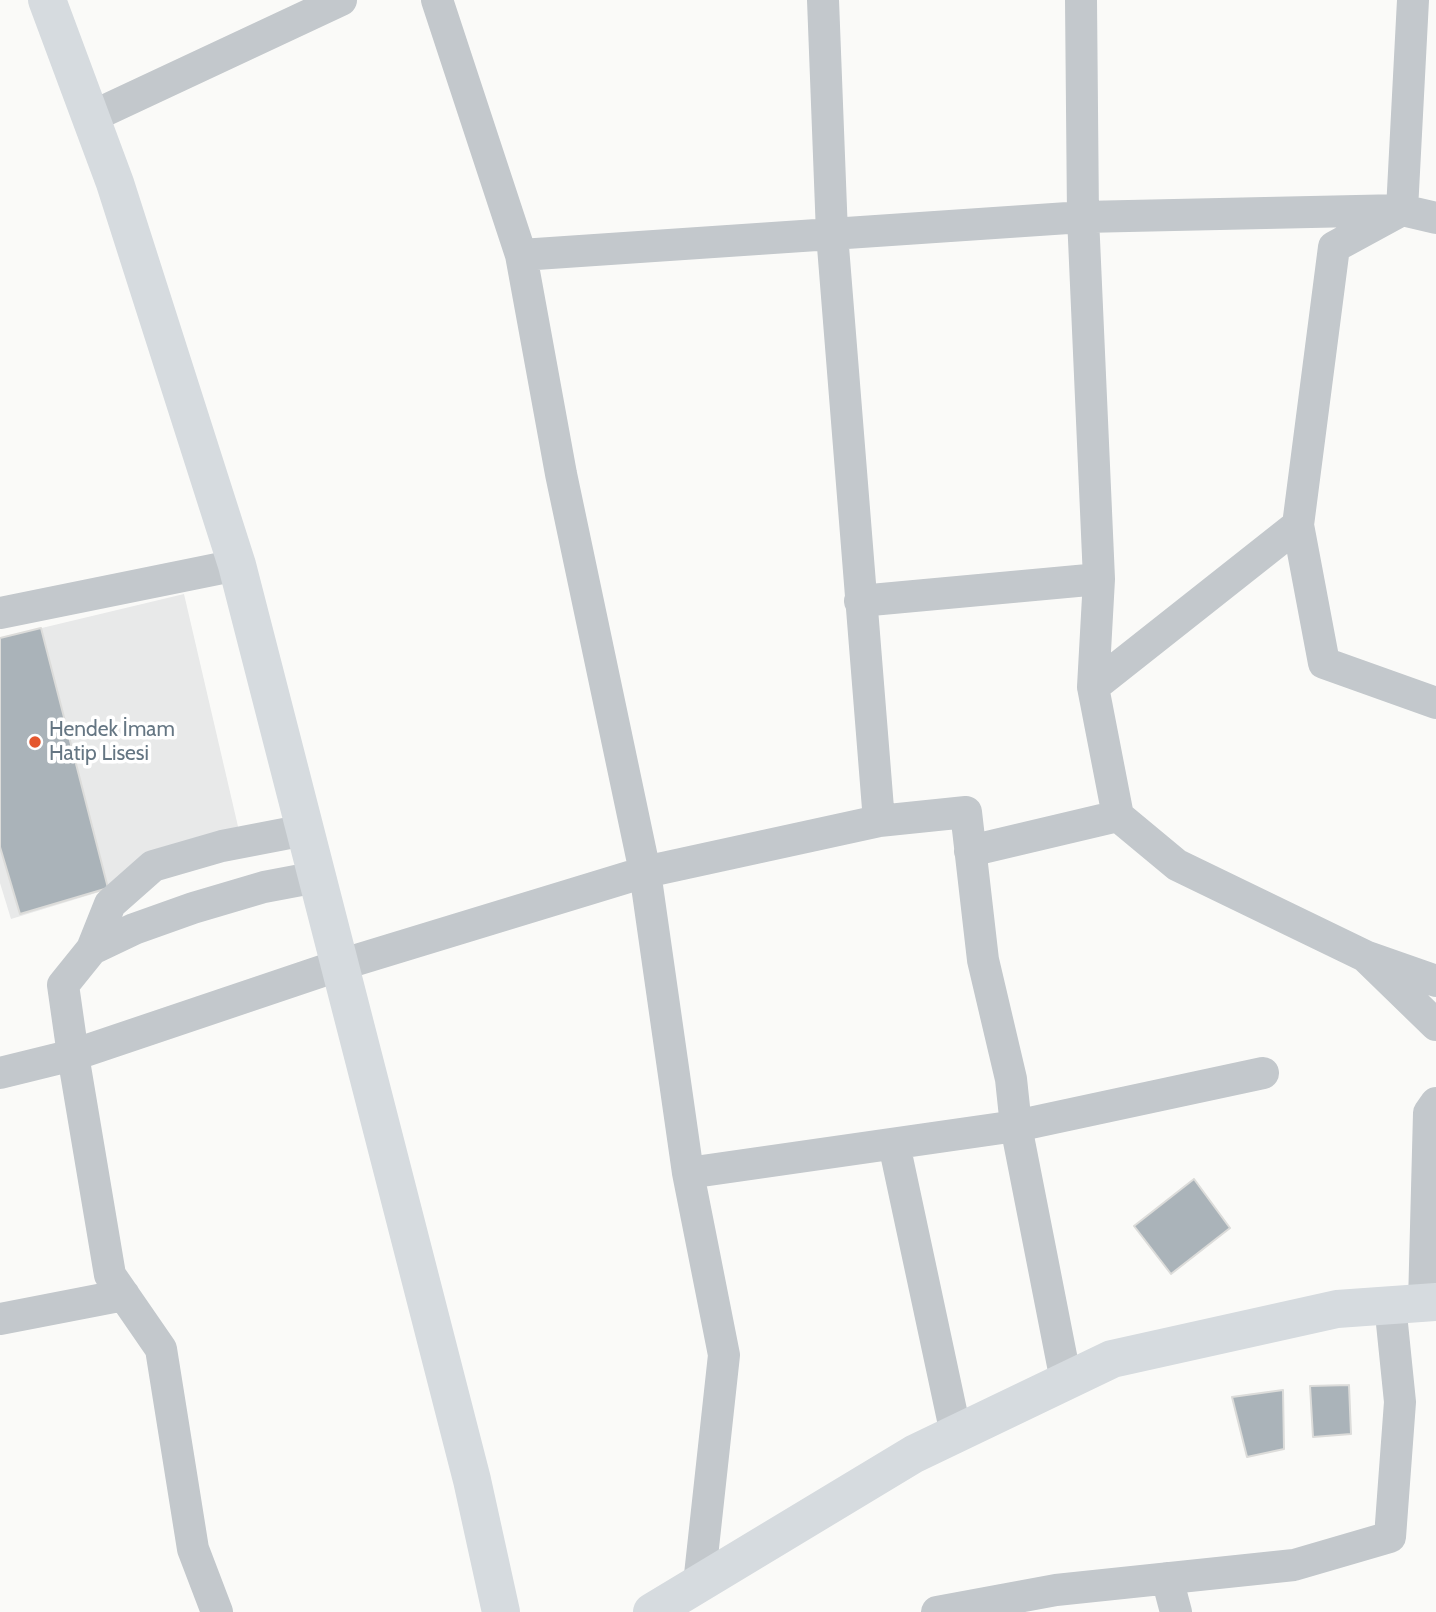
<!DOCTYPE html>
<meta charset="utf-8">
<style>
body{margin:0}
canvas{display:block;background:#fafaf8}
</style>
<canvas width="1436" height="1612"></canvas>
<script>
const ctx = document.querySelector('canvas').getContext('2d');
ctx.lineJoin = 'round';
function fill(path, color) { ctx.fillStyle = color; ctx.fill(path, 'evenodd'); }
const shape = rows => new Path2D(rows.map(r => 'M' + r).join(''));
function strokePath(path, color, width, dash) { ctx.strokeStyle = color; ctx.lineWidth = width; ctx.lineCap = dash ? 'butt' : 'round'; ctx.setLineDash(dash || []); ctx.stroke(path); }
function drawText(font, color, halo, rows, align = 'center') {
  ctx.font = font + ' Cabin,sans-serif'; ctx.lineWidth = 7; ctx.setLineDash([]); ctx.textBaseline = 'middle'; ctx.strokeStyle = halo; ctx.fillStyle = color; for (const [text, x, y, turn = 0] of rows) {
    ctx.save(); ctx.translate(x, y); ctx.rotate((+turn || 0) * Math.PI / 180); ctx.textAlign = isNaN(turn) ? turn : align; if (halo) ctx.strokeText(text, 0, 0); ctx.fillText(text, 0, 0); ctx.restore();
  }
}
fill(shape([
 [184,594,243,848,11,919,0,883,0,638]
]), '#e8e9e9');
const building = shape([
 [41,628,108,888,20,914,0,847,0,638,41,628],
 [1194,1179,1230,1228,1171,1274,1134,1226,1194,1179],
 [1349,1385,1351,1434,1313,1437,1310,1386,1349,1385],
 [1283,1390,1284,1449,1247,1457,1232,1397,1283,1390]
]);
fill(building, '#aab3b9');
strokePath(building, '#dcdcda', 2);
strokePath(shape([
 [437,0,521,255,561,474,645,872,688,1173,724,1355,699,1584],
 [823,0,832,234,879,821],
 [1081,0,1083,217,1402,210,1436,218],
 [91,117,341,0],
 [521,255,1083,217,1099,579,1093,687,1118,816],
 [1298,525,1324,663,1436,703],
 [860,601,1099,579],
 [0,613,237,565],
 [1093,687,1298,525,1334,247,1402,210,1413,0],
 [970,851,1118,816,1177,865,1365,956],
 [92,949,110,904,153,866,222,846,305,830],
 [1436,981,1365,956,1436,1025],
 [0,1073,73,1055,63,985,92,949,134,929,193,908,264,887,317,877],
 [894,1144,956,1434],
 [688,1173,1016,1126,1263,1073],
 [1424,1303,1429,1113,1436,1103],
 [0,1319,124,1295],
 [1167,1578,1176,1612],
 [217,1612,193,1549,161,1349,110,1275,73,1055,340,965,645,872,879,821,966,812,983,960,1011,1079,1016,1126,1066,1381],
 [937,1612,1056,1590,1294,1565,1390,1537,1400,1402,1390,1304]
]), '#c3c8cc', 32);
strokePath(shape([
 [47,0,115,183,237,565,472,1480,501,1612],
 [652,1612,914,1454,1112,1359,1337,1309,1436,1302]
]), '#d6dbdf', 38);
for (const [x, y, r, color] of [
 [35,742,7,"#e4572e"]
]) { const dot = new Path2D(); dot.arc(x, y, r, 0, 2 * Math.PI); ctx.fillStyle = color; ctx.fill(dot); strokePath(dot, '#fff', 2.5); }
drawText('21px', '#657683', '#fff', [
 ["Hendek İmam",49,730],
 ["Hatip Lisesi",49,754]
], 'left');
</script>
